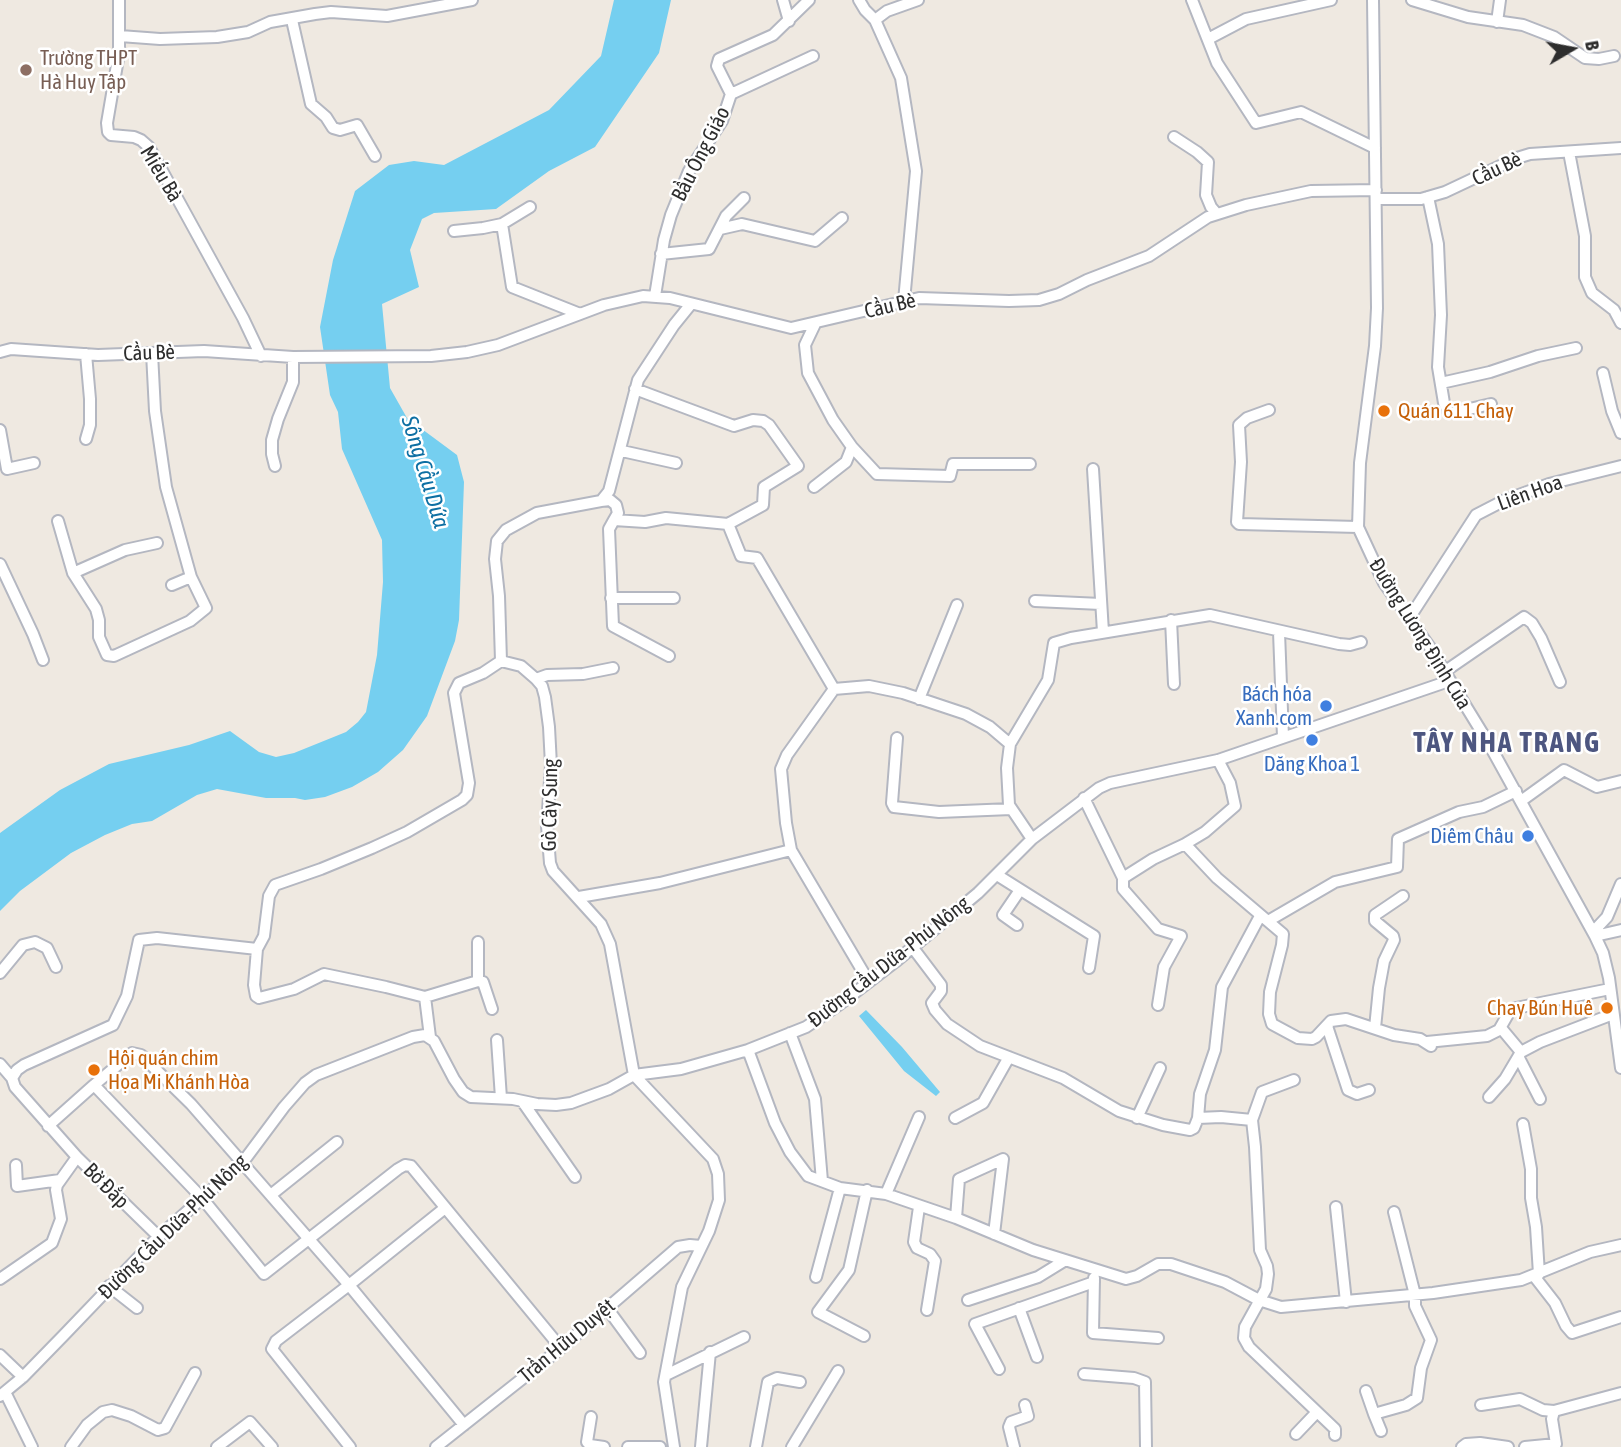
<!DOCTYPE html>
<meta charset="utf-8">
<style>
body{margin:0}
#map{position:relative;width:1621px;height:1447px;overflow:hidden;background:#efe9e1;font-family:"Asap Condensed",sans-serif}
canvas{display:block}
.north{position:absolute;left:1537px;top:14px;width:70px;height:70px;-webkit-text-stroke:5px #fff;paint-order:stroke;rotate:80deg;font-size:19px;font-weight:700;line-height:28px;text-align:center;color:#2e2e2e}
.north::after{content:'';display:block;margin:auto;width:24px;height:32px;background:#2e2e2e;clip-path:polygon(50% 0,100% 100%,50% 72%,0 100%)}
</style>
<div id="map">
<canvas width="1621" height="1447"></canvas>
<div class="north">B</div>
</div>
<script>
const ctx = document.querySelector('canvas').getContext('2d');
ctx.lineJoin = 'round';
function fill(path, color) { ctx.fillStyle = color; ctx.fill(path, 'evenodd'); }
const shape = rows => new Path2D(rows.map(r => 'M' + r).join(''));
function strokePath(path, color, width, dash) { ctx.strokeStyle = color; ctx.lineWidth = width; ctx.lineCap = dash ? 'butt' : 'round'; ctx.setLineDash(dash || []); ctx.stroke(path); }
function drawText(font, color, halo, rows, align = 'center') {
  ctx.font = font + ' "Asap Condensed",sans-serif'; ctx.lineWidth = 5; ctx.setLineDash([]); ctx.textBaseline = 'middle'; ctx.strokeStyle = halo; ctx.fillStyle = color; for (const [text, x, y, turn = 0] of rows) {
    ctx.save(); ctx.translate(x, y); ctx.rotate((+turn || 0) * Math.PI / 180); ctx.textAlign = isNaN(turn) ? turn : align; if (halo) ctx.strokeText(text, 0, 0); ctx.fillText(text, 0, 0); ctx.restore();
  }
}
fill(shape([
 [614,0,671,0,659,53,595,147,549,171,496,209,434,213,422,219,410,250,419,287,382,304,390,388,407,418,457,455,464,482,459,620,455,641,427,716,403,750,378,772,352,787,325,797,305,800,295,798,266,798,217,789,197,795,152,821,132,824,105,835,71,853,20,891,0,911,0,833,60,790,109,764,189,745,230,731,259,752,276,757,294,753,346,732,358,722,366,712,377,655,383,582,382,540,342,449,338,412,330,395,320,327,333,260,355,191,389,165,414,161,444,165,549,110,601,56],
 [866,1010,902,1047,940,1092,936,1096,904,1071,859,1016]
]), '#75cff0');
const minor = shape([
 [119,0,119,53,107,123,108,132,111,135,134,137,141,140,149,147,243,318,261,356],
 [783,0,789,21],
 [859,0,865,10,875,20],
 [1192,0,1217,63,1256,123,1301,112,1375,148],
 [1373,0,1377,308,1375,346,1360,463,1358,527,1384,583,1429,646,1489,744,1595,936,1603,953,1609,978,1621,1068],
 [1412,0,1468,17,1523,25,1554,37,1585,58,1599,59,1614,56],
 [292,20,311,104,326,117,333,128,340,130,357,125,375,156],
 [1497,22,1500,0],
 [120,36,160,39,217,37,248,32,270,22,315,14,331,12,387,16,472,0],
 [1208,39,1246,19,1331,0],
 [731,94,717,66,719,59,773,35,809,0],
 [1174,137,1197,152,1208,162,1206,195,1211,207,1217,214],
 [1569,152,1585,236,1585,277,1592,293,1614,310,1621,323],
 [1428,197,1438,244,1441,315,1438,367,1444,403,1448,411,1452,413,1491,404],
 [1376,199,1421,199,1445,192,1517,158,1530,154,1621,148],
 [502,224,530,207],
 [720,229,742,224,815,241,842,218],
 [454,231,483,228,502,224,512,287,580,314],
 [661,254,709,249,726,216,744,198],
 [655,296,664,240,671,215,689,171,722,121,731,94,813,56],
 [904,301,916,171,901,78,875,20,887,11,918,0],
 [0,352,11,349,98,355,204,351,293,357,431,356,467,352,498,345,604,305,643,296,670,298,791,328,919,298,1009,301,1039,300,1059,294,1087,280,1149,256,1208,217,1246,205,1311,191,1376,190],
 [1603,373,1612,411,1621,433],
 [1441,383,1490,372,1538,356,1576,348],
 [635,389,734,426,753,420,763,421,769,425,798,466,764,487,763,505,728,524],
 [1269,410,1247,418,1239,425,1241,462,1237,522,1239,524,1358,527],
 [0,430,7,469,34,463],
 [86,439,90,425,90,399,86,354],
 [852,447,877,474,950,476,953,464,1030,464],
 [622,451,676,463],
 [275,466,272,454,272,440,278,419,293,382,293,357],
 [1093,469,1103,632],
 [814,487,846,462,852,447,833,420,808,373,805,345,815,324],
 [601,501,610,500,616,505,618,513,614,520,645,522,666,518,728,524,741,556,757,558,834,689],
 [614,520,609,529,613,626,669,656],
 [58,521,73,573,96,609,99,620,99,637,107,655,114,656,190,621,206,608,191,577,166,487,155,411,152,353],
 [0,564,33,634,43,660],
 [73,573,125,550,157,543],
 [172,585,191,577],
 [611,598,674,598],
 [1035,601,1101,604],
 [1410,617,1476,515,1505,500,1549,484,1621,466],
 [1171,620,1174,684],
 [1279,632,1283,737],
 [1444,672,1524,617,1532,623,1541,638,1560,682],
 [536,679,547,675,583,674,613,668],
 [919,699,957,605],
 [897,738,892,803,894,807,939,812,1011,809],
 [1218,760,1230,783,1235,806,1205,832,1185,844,1217,878,1283,934,1282,945,1270,992,1269,1014,1272,1024,1298,1038,1312,1039,1316,1037,1331,1021,1346,1019,1394,1035,1420,1039,1431,1046],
 [1084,798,1123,878,1123,889,1158,929,1181,936,1164,967,1158,1005],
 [1521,801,1564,770,1597,787,1621,781],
 [1032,839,1009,805,1007,768,1010,744,1048,680,1054,643,1071,638,1210,615,1339,644,1350,645,1361,642],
 [997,875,1094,936,1089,968],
 [1123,878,1153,859,1185,844],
 [579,897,660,883,791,850],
 [1268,921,1335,882,1397,867,1398,839,1459,812,1483,807,1516,791],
 [1017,925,1003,915,1020,890],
 [1593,932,1607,917,1621,884],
 [1595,936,1621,930],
 [478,942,478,981,483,982,492,1009],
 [913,948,941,985,941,991,932,1003,935,1010,947,1024,980,1046,1063,1078,1119,1111,1163,1125,1190,1130,1194,1128,1198,1118,1221,1117,1252,1120,1255,1147,1260,1250,1267,1266,1268,1274,1266,1289,1245,1327,1244,1338,1249,1347,1335,1429,1335,1435],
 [257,949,254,985,256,996,259,998,294,989,324,974,386,987,425,997,430,1037],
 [0,973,23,945,35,942,47,948,56,967],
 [869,982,791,850,786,823,781,769,787,755,834,689,869,686,903,693,966,714,990,727,1010,744],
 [425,997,478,981],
 [1327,1026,1348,1090,1357,1094,1369,1090],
 [1375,1028,1379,988,1384,961,1394,940,1393,936,1375,921,1375,915,1403,896],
 [1501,1028,1521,1052],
 [790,1033,815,1099,822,1181],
 [497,1040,501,1098],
 [1427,1042,1487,1036,1499,1030,1511,1009,1610,989],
 [748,1050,775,1123,790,1152,808,1176,840,1188,886,1194,956,1218,1033,1250,1126,1279,1137,1276,1158,1264,1171,1264,1225,1282,1259,1300,1281,1307,1433,1293,1521,1280,1590,1252,1621,1245],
 [1519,1058,1540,1099],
 [0,1064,12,1078],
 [94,1085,132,1053,141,1055,191,1104,349,1285,276,1341,272,1349,350,1447],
 [1489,1097,1505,1079,1521,1052,1540,1042,1613,1014],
 [522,1101,575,1177],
 [955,1118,983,1103,1009,1057],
 [1137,1118,1160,1068],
 [1198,1118,1200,1094,1215,1050,1222,987,1260,916],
 [1252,1120,1262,1092,1294,1080],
 [1523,1124,1531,1169,1531,1198,1536,1227,1539,1274],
 [48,1126,94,1085,202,1198,264,1274,398,1169,405,1165,411,1166,561,1348],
 [77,1157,15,1087,12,1078,17,1070,24,1065,113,1025,127,996,139,940,157,938,257,949,264,936,269,896,275,885,321,869,372,848,407,832,462,800,467,795,469,783,454,693,459,683,483,673,501,661],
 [16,1165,17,1186,60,1180],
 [272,1194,337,1142],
 [886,1194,919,1117],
 [919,1207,914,1242,917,1248,930,1254,935,1261,927,1310],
 [1336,1207,1346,1302],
 [445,1208,349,1285,464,1425],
 [956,1218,959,1179,1003,1159,994,1234],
 [1534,1276,1555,1303,1566,1326,1572,1333,1621,1317],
 [816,1277,840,1188],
 [1094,1278,1093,1333,1158,1338],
 [0,1279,52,1243,61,1219,56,1190,57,1185,77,1157,159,1237],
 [109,1286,137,1308],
 [968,1300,1038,1277,1064,1261],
 [607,1308,640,1353],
 [1019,1308,1037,1357],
 [864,1336,818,1312,849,1270,867,1190],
 [0,1355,23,1377],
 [999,1369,975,1324,1094,1282],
 [1084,1374,1134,1378,1145,1382,1146,1447],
 [666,1375,744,1337],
 [1366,1391,1374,1414],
 [5,1392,32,1447],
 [0,1396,23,1377,63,1336,156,1239,243,1162,284,1107,305,1083,316,1075,413,1037,425,1035,434,1041,454,1079,463,1092,471,1097,513,1099,537,1104,556,1105,571,1103,609,1089,634,1075,681,1069,748,1050,806,1027,840,1004,895,962,978,893,1032,839,1099,788,1110,783,1218,760,1449,681],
 [1481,1405,1520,1399,1543,1410,1554,1411,1621,1393],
 [591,1417,587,1442,590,1445,604,1447],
 [1381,1431,1374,1414,1406,1405,1417,1398,1421,1368,1431,1340,1415,1306,1415,1295,1394,1212],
 [1296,1434,1317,1412],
 [71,1447,87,1425,103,1412,112,1410,131,1416,158,1430,165,1428,195,1373],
 [217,1447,250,1422,272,1447],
 [436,1447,561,1348,678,1247,690,1245,701,1246],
 [628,1447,660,1447],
 [674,1447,664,1382,682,1287,709,1231,719,1200,718,1174,713,1159,634,1075,610,944,601,924,553,871,550,863,547,826,551,765,549,727,545,697,542,686,536,679,521,666,501,661,499,596,495,559,497,541,506,530,537,513,601,501,609,491,638,380,674,325,691,304],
 [701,1447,710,1352],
 [756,1447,768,1382,777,1378,800,1382],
 [792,1447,838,1371],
 [1014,1447,1009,1427,1011,1422,1028,1416,1025,1405],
 [1462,1447,1466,1444,1480,1443,1508,1447],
 [1525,1447,1556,1444,1552,1419,1554,1411]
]);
strokePath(minor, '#b4b7c1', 14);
strokePath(minor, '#fff', 10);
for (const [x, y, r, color] of [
 [26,70,7,"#8d6e63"],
 [1384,411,7,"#e8710a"],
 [1326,706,7,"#3f7fe0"],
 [1312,740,7,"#3f7fe0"],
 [1528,836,7,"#3f7fe0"],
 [1607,1008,7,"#e8710a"],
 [94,1070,7,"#e8710a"]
]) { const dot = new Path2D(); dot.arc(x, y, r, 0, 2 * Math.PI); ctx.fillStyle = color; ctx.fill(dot); strokePath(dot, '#fff', 2.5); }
drawText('21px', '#785e54', '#fff', [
 ["Trường THPT",40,58],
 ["Hà Huy Tập",40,82]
], 'left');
drawText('21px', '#2e2e2e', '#fff', [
 ["Bầu Ông Giáo",701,154,-63],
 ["Cầu Bè",1497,169,-25],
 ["Miếu Bà",161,174,59],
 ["Cầu Bè",890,306,-13],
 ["Cầu Bè",149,353,-2],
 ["Liên Hoa",1530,493,-20],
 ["Đường Lương Định Của",1420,634,58],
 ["Gò Cây Sung",550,805,-89],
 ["Đường Cầu Dứa-Phú Nông",889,962,-38],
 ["Bờ Đắp",106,1186,45],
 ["Đường Cầu Dứa-Phú Nông",173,1227,-44],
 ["Trần Hữu Duyệt",567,1341,-40]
]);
drawText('21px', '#c56008', '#fff', [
 ["Quán 611 Chay",1398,411],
 ["Chay Bún Huê",1593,1008,"right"],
 ["Hội quán chim",108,1058],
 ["Họa Mi Khánh Hòa",108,1082]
], 'left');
drawText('21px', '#366cbe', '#fff', [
 ["Bách hóa",1312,694],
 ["Xanh.com",1312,718],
 ["Dăng Khoa 1",1312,764,"center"],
 ["Diêm Châu",1514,836]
], 'right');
drawText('italic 23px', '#0d6fa3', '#fff', [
 ["Sông Cầu Dứa",425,472,73]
]);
ctx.letterSpacing = '2px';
drawText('bold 28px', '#4d5680', '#fff', [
 ["TÂY NHA TRANG",1507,743]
]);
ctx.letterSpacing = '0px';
</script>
